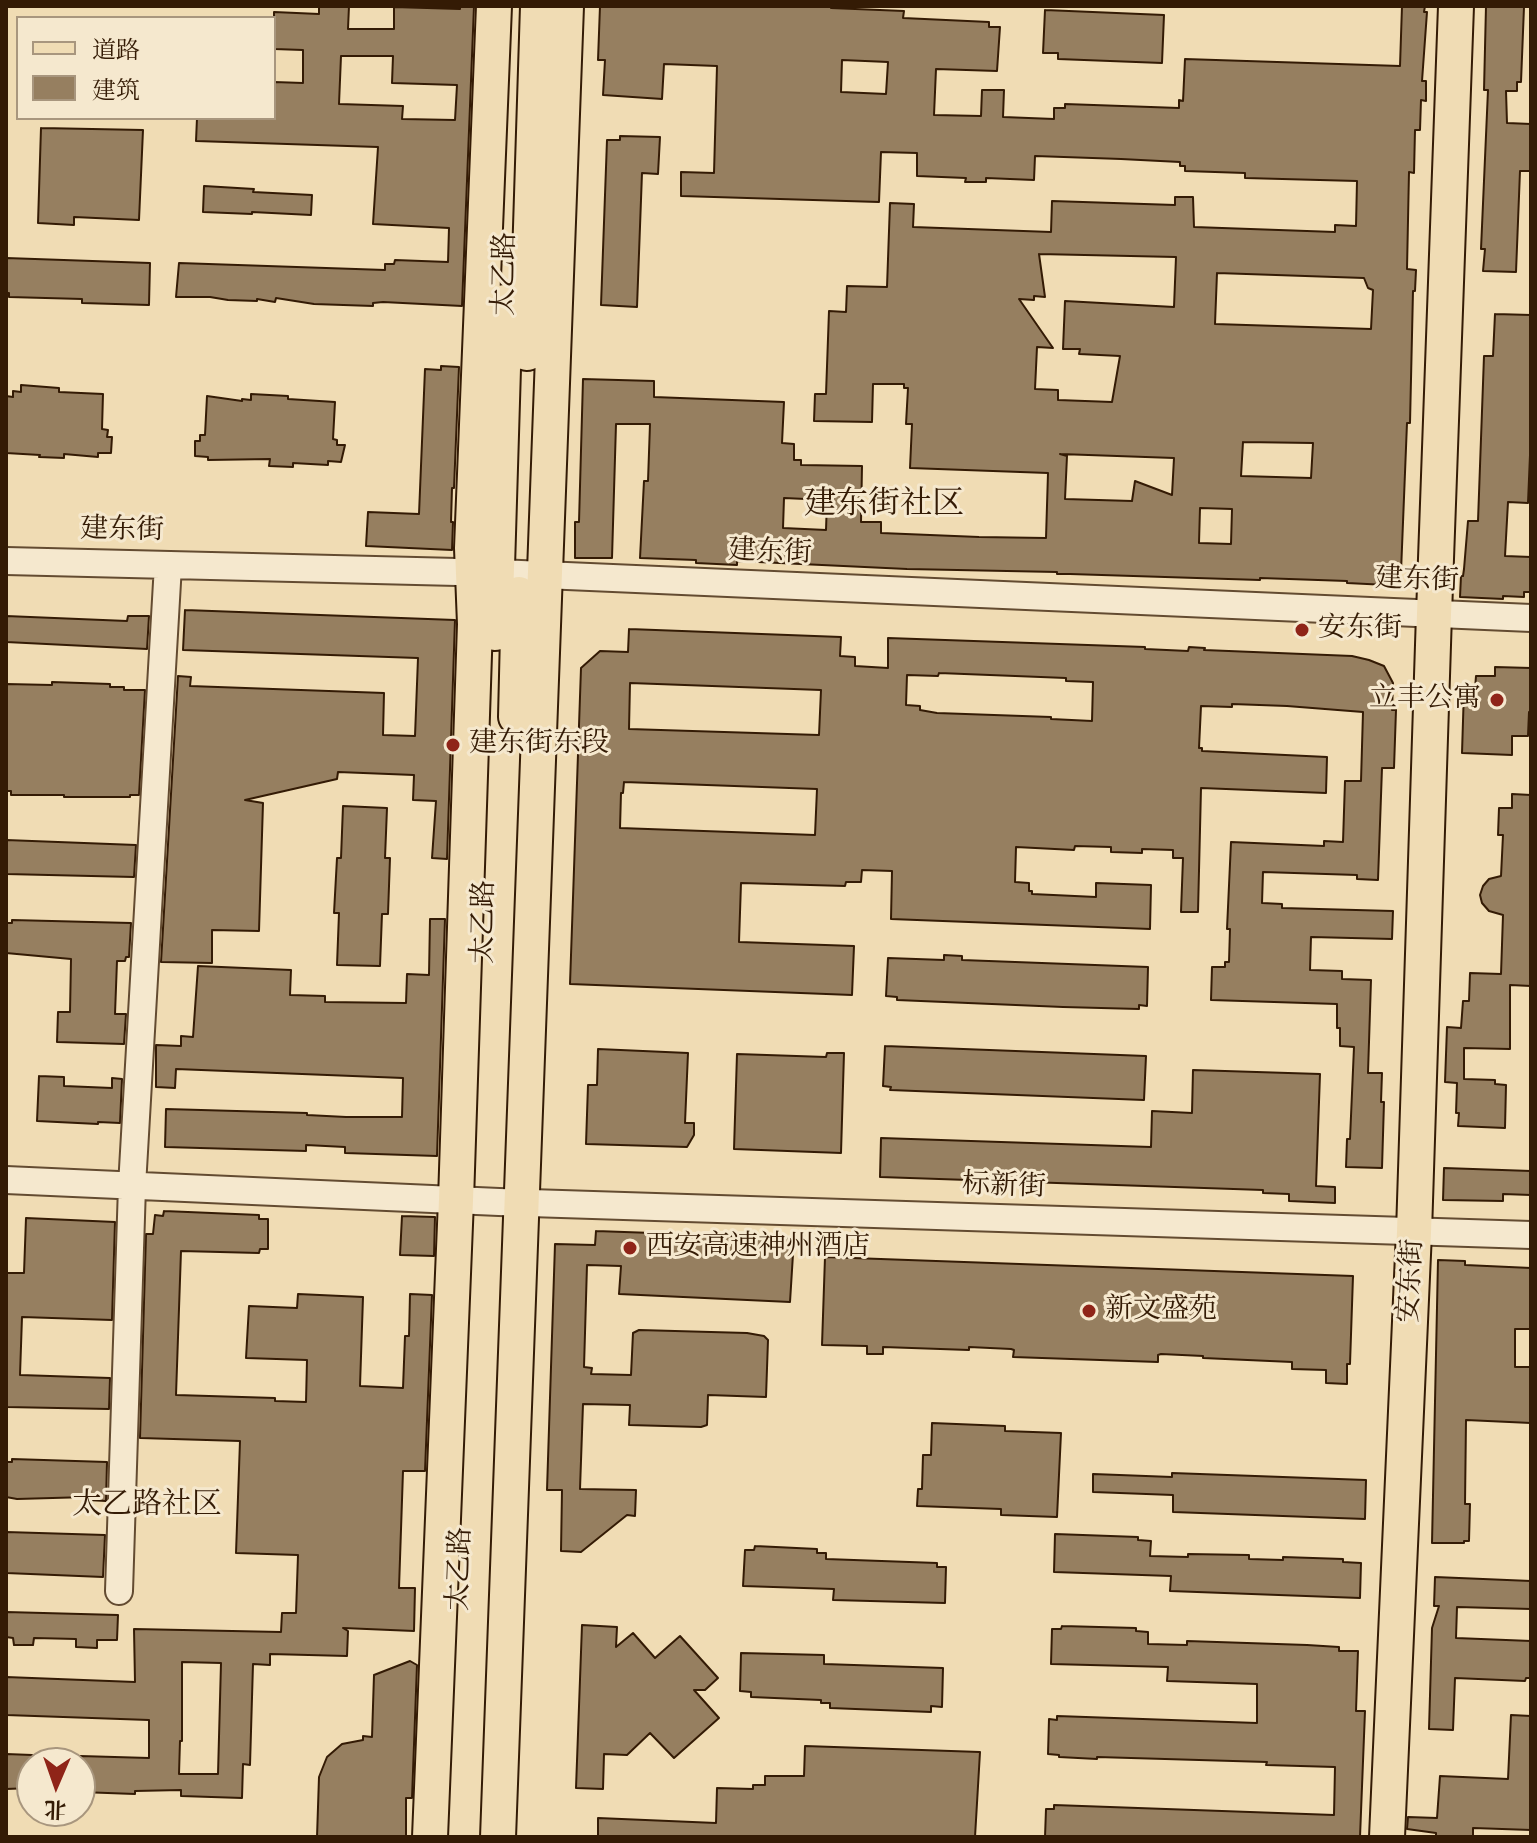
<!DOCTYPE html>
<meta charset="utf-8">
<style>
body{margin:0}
#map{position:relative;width:1537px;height:1843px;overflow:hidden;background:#f0dcb4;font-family:Cardo,"Noto Serif SC",serif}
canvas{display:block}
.frame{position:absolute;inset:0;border:8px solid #341b05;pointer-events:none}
.legend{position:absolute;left:16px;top:16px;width:260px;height:104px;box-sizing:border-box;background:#f5e8ce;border:2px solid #a8967e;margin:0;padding:10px 14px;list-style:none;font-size:24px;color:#341b05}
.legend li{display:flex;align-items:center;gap:16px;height:40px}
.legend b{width:40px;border:2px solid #a8967e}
.north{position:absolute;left:16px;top:1747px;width:80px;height:80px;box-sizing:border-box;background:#f5e8ce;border:2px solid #a8967e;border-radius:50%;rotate:182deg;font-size:22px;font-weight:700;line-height:32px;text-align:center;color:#341b05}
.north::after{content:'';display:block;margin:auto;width:28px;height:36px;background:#8f2418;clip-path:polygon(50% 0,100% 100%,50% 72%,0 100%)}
</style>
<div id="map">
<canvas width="1537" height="1843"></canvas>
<div class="frame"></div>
<ul class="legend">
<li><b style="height:10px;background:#f0dcb4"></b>道路</li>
<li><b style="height:22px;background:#967f60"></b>建筑</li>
</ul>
<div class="north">北</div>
</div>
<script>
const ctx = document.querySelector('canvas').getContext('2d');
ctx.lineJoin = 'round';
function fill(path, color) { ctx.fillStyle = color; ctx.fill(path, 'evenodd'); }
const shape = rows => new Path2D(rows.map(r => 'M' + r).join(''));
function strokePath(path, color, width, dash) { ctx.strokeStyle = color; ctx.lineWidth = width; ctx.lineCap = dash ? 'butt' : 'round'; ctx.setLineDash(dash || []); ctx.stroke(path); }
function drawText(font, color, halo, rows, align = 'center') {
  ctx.font = font + ' Cardo,"Noto Serif SC",serif'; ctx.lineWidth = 6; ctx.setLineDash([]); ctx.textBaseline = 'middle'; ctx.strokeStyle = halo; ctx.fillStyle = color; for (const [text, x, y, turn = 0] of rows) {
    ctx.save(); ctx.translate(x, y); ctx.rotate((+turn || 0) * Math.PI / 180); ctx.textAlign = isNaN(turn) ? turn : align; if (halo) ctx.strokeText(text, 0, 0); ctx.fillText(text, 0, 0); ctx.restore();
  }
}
const building = shape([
 [319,6,349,6,348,29,394,29,394,7,460,9,460,6,474,6,462,306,383,302,373,303,373,306,314,304,276,298,275,302,257,299,257,301,228,300,210,297,176,297,179,263,385,270,385,264,394,264,395,260,448,262,449,228,373,224,378,147,196,141,197,118,274,118,274,82,303,83,303,50,274,49,274,12,319,14,319,6],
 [341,56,393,56,392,83,457,85,455,120,402,119,403,106,339,104,341,56],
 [600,6,831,6,831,8,904,11,903,18,989,22,989,27,1000,27,997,71,936,69,934,115,981,116,982,90,1004,90,1003,117,1054,119,1054,108,1065,108,1065,104,1179,108,1179,100,1183,101,1185,59,1400,66,1402,6,1425,6,1424,12,1427,12,1422,81,1426,81,1426,101,1421,100,1420,130,1415,130,1414,173,1409,172,1407,269,1416,270,1415,291,1413,291,1410,423,1407,423,1401,572,1387,585,1347,583,1347,581,1260,578,1260,580,1070,574,1057,574,1057,572,907,569,737,561,737,565,696,563,696,560,640,558,644,481,648,481,650,424,616,424,612,558,575,558,575,522,579,522,583,379,654,381,654,397,784,402,782,443,794,444,794,460,801,460,801,465,862,466,861,522,881,522,881,533,979,537,1046,538,1048,473,910,468,912,424,906,424,908,388,904,388,904,384,873,384,872,422,814,421,815,394,826,394,829,311,846,312,847,286,887,287,890,203,914,204,913,227,1051,232,1052,201,1175,205,1175,197,1193,197,1194,227,1335,232,1335,225,1356,226,1357,181,1245,178,1245,173,1185,171,1185,166,1180,166,1180,162,1121,159,1035,156,1034,180,986,178,986,182,965,182,966,178,917,176,917,153,881,152,879,202,681,196,681,172,714,173,717,66,664,64,662,99,603,95,605,60,598,60,600,6],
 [842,60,888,62,886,94,841,92,842,60],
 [1039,254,1176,257,1174,307,1065,301,1063,349,1080,349,1079,354,1120,356,1112,402,1058,400,1058,390,1035,389,1037,347,1053,348,1019,299,1034,300,1034,296,1045,297,1039,254],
 [1217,273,1364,278,1368,288,1373,290,1371,329,1215,324,1217,273],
 [1243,442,1313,443,1311,478,1241,476,1243,442],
 [1060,454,1174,458,1172,495,1135,481,1132,501,1065,499,1067,456,1060,454],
 [784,498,827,500,826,530,783,528,784,498],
 [1200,508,1232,509,1231,544,1199,543,1200,508],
 [1486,6,1524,7,1521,82,1517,82,1517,91,1506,91,1507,123,1531,124,1531,171,1520,171,1516,272,1483,271,1485,249,1481,249,1488,90,1484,90,1486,6],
 [1045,10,1164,15,1162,63,1058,59,1058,53,1043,53,1045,10],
 [41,128,143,130,139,220,74,217,74,225,38,223,41,128],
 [620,136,660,137,658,174,642,173,637,307,601,305,607,140,620,140,620,136],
 [204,186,254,189,253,192,312,195,311,215,252,212,252,214,203,212,204,186],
 [6,258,150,263,149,305,82,303,82,299,9,297,9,293,6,293,6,258],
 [1495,314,1531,315,1531,431,1528,503,1508,502,1505,556,1531,557,1531,592,1524,592,1524,597,1503,596,1503,599,1460,597,1461,576,1463,576,1464,569,1468,521,1478,521,1484,356,1493,356,1495,314],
 [441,366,459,367,454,488,452,488,451,522,453,522,452,550,366,546,368,512,419,514,425,369,441,370,441,366],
 [21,385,59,388,59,392,103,394,102,429,108,430,107,437,112,437,111,453,98,453,98,457,64,454,64,458,39,457,40,455,6,453,6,396,13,397,13,391,21,392,21,385],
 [251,394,288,396,288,399,335,402,333,439,337,440,337,445,345,445,341,462,328,461,328,465,293,463,293,467,269,466,270,459,208,460,208,457,195,456,195,441,200,441,200,435,205,435,207,396,242,401,242,399,251,400,251,394],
 [185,610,455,620,447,859,432,858,436,801,413,800,414,775,338,772,337,779,245,800,263,803,259,931,212,930,212,963,161,962,178,676,191,677,190,686,384,693,383,735,415,736,418,658,183,650,185,610],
 [6,616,127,621,128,616,149,616,147,649,6,642,6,616],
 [629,629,841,637,840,656,855,657,855,666,888,668,888,638,1145,647,1145,649,1188,651,1189,647,1205,648,1204,650,1352,656,1369,660,1384,666,1393,683,1392,710,1396,710,1394,768,1382,768,1378,880,1357,879,1357,875,1263,872,1262,903,1282,904,1282,908,1393,911,1392,939,1311,937,1310,970,1342,971,1342,979,1371,980,1368,1073,1382,1073,1381,1102,1384,1102,1382,1168,1346,1167,1347,1139,1350,1139,1354,1047,1340,1046,1340,1028,1337,1028,1337,1004,1211,1000,1212,967,1225,967,1225,962,1229,962,1230,929,1227,929,1231,842,1324,846,1324,841,1343,842,1345,781,1361,781,1363,712,1287,706,1232,704,1232,707,1201,706,1199,748,1202,748,1202,751,1327,757,1326,793,1201,788,1198,912,1181,912,1183,858,1173,858,1173,850,1142,849,1142,853,1111,852,1111,847,1075,846,1074,850,1016,847,1015,882,1029,883,1029,891,1032,891,1032,894,1096,897,1096,883,1151,885,1150,929,891,919,892,871,862,870,861,882,846,882,845,886,741,883,739,942,854,946,852,995,570,984,581,668,600,651,628,652,629,629],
 [939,673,1066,678,1066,681,1093,682,1092,721,1051,719,1051,717,937,713,920,710,920,706,906,705,907,675,938,676,939,673],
 [630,683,821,690,819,735,629,729,630,683],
 [624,782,817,789,815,835,620,828,621,793,623,793,624,782],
 [1495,667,1531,668,1531,712,1529,712,1528,736,1512,736,1512,755,1462,753,1464,689,1475,689,1476,676,1495,676,1495,667],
 [52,682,110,684,110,687,124,687,124,690,145,690,139,795,130,795,130,797,64,797,64,795,11,795,11,791,6,791,6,684,52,685,52,682],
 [1512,794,1531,795,1531,986,1510,985,1510,1049,1464,1048,1464,1079,1495,1080,1495,1084,1506,1085,1505,1128,1458,1126,1459,1113,1456,1113,1457,1083,1445,1082,1447,1027,1461,1028,1463,1001,1469,1001,1470,973,1501,974,1503,915,1489,911,1482,903,1480,895,1483,886,1489,879,1501,876,1503,835,1498,835,1499,808,1512,808,1512,794],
 [343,806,387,808,385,858,390,858,388,914,382,914,380,966,337,965,339,913,334,913,337,858,341,858,343,806],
 [6,840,136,845,134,877,6,874,6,840],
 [430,919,445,919,437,1156,345,1153,345,1147,306,1145,306,1151,165,1147,166,1109,307,1113,307,1115,346,1117,402,1117,403,1078,176,1069,175,1088,156,1087,156,1045,181,1046,181,1036,193,1037,198,966,291,970,290,995,325,996,325,1002,406,1003,407,974,429,975,430,919],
 [12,920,131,923,129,957,126,957,125,961,117,961,115,1014,126,1014,124,1044,57,1042,58,1012,70,1012,71,959,6,953,6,923,12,923,12,920],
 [944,955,962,956,962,960,1148,967,1147,1006,1139,1005,1139,1009,1063,1007,897,1000,897,997,886,996,888,958,944,960,944,955],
 [885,1046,1146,1056,1144,1100,890,1090,891,1087,883,1086,885,1046],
 [598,1049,688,1053,685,1123,694,1123,694,1135,687,1147,586,1144,588,1085,597,1085,598,1049],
 [827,1053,844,1053,841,1153,734,1149,737,1054,826,1057,827,1053],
 [1193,1070,1320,1074,1316,1186,1335,1187,1335,1203,1289,1201,1289,1194,1263,1193,1263,1190,880,1177,881,1138,1151,1147,1152,1111,1192,1113,1193,1070],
 [39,1076,64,1077,64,1086,112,1088,112,1078,122,1079,120,1123,98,1122,98,1124,37,1121,39,1076],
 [1444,1168,1531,1171,1531,1195,1503,1194,1503,1201,1443,1200,1444,1168],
 [164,1211,259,1215,259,1219,268,1219,268,1249,260,1249,259,1253,181,1251,176,1395,275,1398,275,1401,306,1402,307,1360,246,1358,249,1306,297,1308,298,1294,363,1297,360,1386,403,1388,405,1336,409,1336,410,1294,432,1295,425,1471,403,1471,399,1588,415,1588,414,1631,343,1628,348,1631,347,1656,270,1654,270,1665,253,1664,250,1765,243,1764,242,1798,181,1796,181,1790,135,1791,135,1794,80,1792,80,1756,149,1758,149,1720,6,1715,6,1677,135,1682,134,1629,281,1632,282,1613,296,1613,298,1555,236,1553,240,1441,140,1438,146,1234,153,1234,155,1215,163,1216,164,1211],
 [182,1662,221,1663,218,1774,179,1774,180,1741,182,1741,182,1662],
 [402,1216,435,1217,434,1256,400,1255,402,1216],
 [26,1218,115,1222,112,1320,22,1317,20,1375,110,1378,109,1409,6,1407,6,1273,24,1273,26,1218],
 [596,1231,794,1238,790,1302,619,1294,621,1266,587,1265,584,1367,592,1368,591,1374,631,1375,633,1333,639,1330,747,1333,764,1336,768,1340,766,1397,708,1395,707,1425,701,1427,629,1425,630,1405,583,1404,580,1489,636,1490,635,1516,627,1515,581,1552,561,1551,562,1490,547,1490,555,1244,595,1245,596,1231],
 [825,1257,1353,1276,1350,1364,1347,1364,1347,1384,1326,1383,1326,1370,1292,1369,1292,1362,1203,1358,1203,1356,1161,1354,1158,1355,1158,1362,1013,1357,1014,1350,1011,1349,969,1347,969,1350,883,1347,883,1354,867,1354,867,1346,822,1345,825,1257],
 [1438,1260,1465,1261,1465,1265,1531,1268,1530,1329,1515,1329,1515,1367,1531,1367,1531,1423,1466,1420,1465,1504,1470,1504,1469,1541,1464,1541,1464,1543,1432,1543,1438,1260],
 [932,1423,1005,1426,1005,1431,1061,1433,1057,1517,1001,1515,1001,1509,917,1506,918,1489,922,1489,923,1455,931,1455,932,1423],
 [12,1459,107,1462,106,1501,88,1500,88,1497,17,1499,6,1497,6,1462,12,1462,12,1459],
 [1172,1473,1366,1480,1365,1519,1173,1512,1173,1495,1093,1492,1093,1474,1172,1477,1172,1473],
 [6,1532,105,1535,103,1577,6,1573,6,1532],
 [1055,1534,1138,1537,1138,1540,1151,1541,1150,1556,1188,1557,1188,1554,1249,1555,1249,1559,1283,1560,1283,1557,1343,1559,1343,1562,1361,1563,1360,1598,1170,1591,1171,1576,1054,1572,1055,1534],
 [755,1546,817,1549,817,1553,826,1553,826,1559,937,1563,937,1567,946,1567,945,1603,833,1600,834,1589,743,1586,745,1550,754,1550,755,1546],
 [1435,1577,1531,1581,1531,1609,1457,1607,1456,1638,1531,1641,1531,1678,1526,1678,1525,1681,1455,1678,1453,1730,1429,1729,1432,1628,1439,1606,1434,1606,1435,1577],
 [6,1612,118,1615,117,1640,97,1640,97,1648,76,1647,76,1639,34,1638,33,1645,14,1645,13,1638,6,1637,6,1612],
 [582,1625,617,1627,616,1647,633,1633,655,1658,680,1636,718,1678,705,1690,694,1690,719,1718,674,1758,650,1733,627,1755,604,1754,603,1789,576,1788,582,1625],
 [1062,1626,1136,1628,1136,1631,1148,1632,1148,1644,1187,1645,1187,1641,1307,1645,1339,1647,1339,1651,1358,1651,1356,1711,1365,1711,1360,1837,1045,1837,1046,1809,1054,1809,1054,1805,1334,1815,1335,1767,1266,1765,1267,1762,1097,1757,1097,1759,1059,1757,1059,1755,1048,1754,1049,1719,1057,1720,1057,1716,1257,1723,1257,1684,1167,1681,1168,1667,1051,1664,1052,1629,1061,1629,1062,1626],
 [741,1653,824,1655,824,1664,943,1668,942,1707,931,1706,931,1712,830,1708,830,1703,821,1703,821,1700,751,1697,751,1692,740,1691,741,1653],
 [410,1661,417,1665,412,1798,406,1798,406,1837,317,1837,319,1777,327,1757,342,1744,363,1740,363,1736,372,1737,374,1675,410,1661],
 [1511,1715,1531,1716,1531,1830,1473,1828,1473,1837,1436,1837,1436,1833,1407,1829,1408,1817,1437,1818,1440,1776,1508,1779,1511,1715],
 [805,1746,980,1752,975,1837,598,1837,598,1818,716,1823,717,1788,753,1789,753,1785,765,1785,765,1776,804,1776,805,1746],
 [6,1754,32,1755,32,1788,6,1789,6,1754]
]);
fill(building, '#967f60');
strokePath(building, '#341b05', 2);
const minor = shape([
 [6,561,498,573,1531,618],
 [6,1180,499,1202,1531,1235],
 [119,1591,132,1186,168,565]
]);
const major = shape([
 [527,353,538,6],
 [495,633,505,302],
 [516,717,519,594],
 [430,1837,456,1200,475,624,472,548,494,6],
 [498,1837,566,6],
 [1387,1837,1414,1232,1434,614,1456,6]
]);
strokePath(minor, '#634b31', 30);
strokePath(major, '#341b05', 38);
strokePath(minor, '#f5e8ce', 26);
strokePath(major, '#f0dcb4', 34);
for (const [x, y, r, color] of [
 [1302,630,8,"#8f2418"],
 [1497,700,8,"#8f2418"],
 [453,745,8,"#8f2418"],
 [630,1248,8,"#8f2418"],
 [1089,1311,8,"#8f2418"]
]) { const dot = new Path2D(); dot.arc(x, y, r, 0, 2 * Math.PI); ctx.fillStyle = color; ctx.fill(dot); strokePath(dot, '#f5e8ce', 3); }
drawText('28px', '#341b05', '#f5e8ce', [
 ["太乙路",506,274,-89],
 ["建东街",122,531,1],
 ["建东街",770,553,2],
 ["建东街",1417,581,2],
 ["太乙路",485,922,-89],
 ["标新街",1004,1187,2],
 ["安东街",1412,1281,-87],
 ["太乙路",461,1569,-88]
]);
drawText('28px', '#341b05', '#f5e8ce', [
 ["安东街",1318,630],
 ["立丰公寓",1481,700,"right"],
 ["建东街东段",469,745],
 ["西安高速神州酒店",646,1248],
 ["新文盛苑",1105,1311]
], 'left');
drawText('30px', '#341b05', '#f5e8ce', [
 ["太乙路社区",147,1506]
]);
drawText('32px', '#341b05', '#f5e8ce', [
 ["建东街社区",884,506]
]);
</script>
